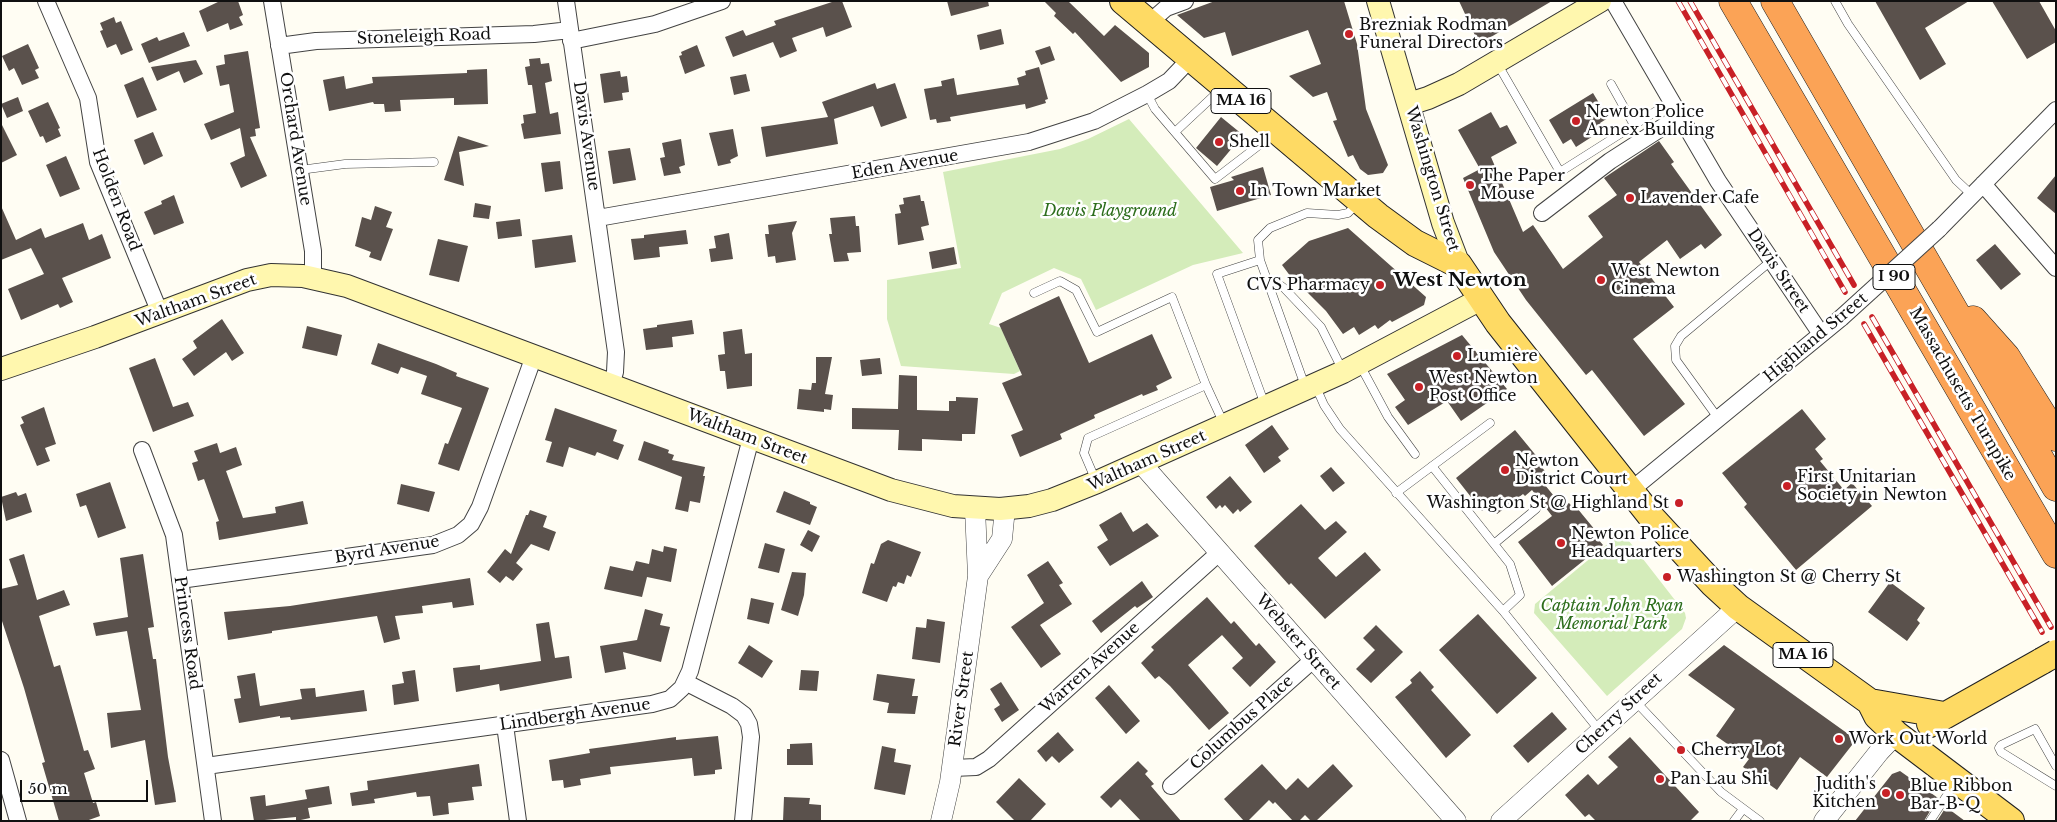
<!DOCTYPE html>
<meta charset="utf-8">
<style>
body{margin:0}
#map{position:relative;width:2057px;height:822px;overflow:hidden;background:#fffdf3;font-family:"Libre Baskerville",serif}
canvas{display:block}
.frame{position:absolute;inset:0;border:2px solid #101010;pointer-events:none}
.scale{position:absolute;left:20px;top:780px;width:128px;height:22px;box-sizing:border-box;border:2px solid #101010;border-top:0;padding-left:6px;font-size:15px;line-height:18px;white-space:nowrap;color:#101010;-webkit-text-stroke:4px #fff;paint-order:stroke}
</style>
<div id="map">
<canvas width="2057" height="822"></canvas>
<div class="frame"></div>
<div class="scale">50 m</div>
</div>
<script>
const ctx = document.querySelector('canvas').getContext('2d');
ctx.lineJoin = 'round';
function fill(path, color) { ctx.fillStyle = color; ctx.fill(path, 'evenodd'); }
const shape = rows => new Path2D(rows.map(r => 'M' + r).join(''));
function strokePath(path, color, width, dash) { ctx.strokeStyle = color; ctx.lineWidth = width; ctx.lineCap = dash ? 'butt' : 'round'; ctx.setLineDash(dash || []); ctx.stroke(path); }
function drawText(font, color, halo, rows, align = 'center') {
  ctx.font = font + ' "Libre Baskerville",serif'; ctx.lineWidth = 5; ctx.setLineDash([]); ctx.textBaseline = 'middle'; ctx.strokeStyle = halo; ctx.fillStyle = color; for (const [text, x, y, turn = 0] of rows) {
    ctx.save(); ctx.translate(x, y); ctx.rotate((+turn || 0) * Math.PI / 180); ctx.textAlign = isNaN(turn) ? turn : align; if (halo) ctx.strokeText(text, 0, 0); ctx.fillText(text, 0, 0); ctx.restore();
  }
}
fill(shape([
 [1129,119,1243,253,1193,265,1096,310,1081,279,1054,268,1002,293,989,324,1001,328,1020,371,1014,374,901,366,887,319,887,280,961,268,943,172,1060,149,1088,139],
 [1622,532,1685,613,1686,618,1682,629,1607,696,1534,613,1535,604]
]), '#d4ecba');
fill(shape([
 [220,1,238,1,243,15,239,17,243,25,230,30,228,23,207,32,199,11],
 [835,1,842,1,852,27,826,37,823,27,792,38,797,51,780,58,773,42,733,57,725,37,743,30,746,36,776,25,774,21],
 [947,1,988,1,989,6,951,16],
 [1044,1,1068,1,1104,36,1115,25,1149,53,1149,67,1121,82,1075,32,1073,34,1054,16,1056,13],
 [1215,1,1344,1,1357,44,1366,109,1388,165,1383,173,1368,175,1360,169,1353,155,1348,157,1333,121,1337,120,1327,92,1313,97,1289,76,1321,64,1308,30,1232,56,1225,32,1204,38,1177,15],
 [1459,1,1552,1,1479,44],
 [1875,1,1969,1,1925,28,1946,64,1920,80],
 [1992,1,2039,1,2056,31,2056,42,2027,59],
 [114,17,116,23,121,21,133,50,121,55,116,44,107,48,100,31,103,30,100,23],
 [1001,29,1004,44,980,50,977,35],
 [184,32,190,46,149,63,141,44,157,37,159,41],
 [28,44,39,68,35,70,39,78,22,85,14,68,9,71,2,56],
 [697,45,705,66,685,74,679,56,682,55,681,52],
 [1050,46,1055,60,1041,65,1035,51],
 [248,51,260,128,255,129,256,136,250,137,267,176,241,188,230,163,245,156,240,128,211,140,204,124,234,112,229,84,220,86,216,66,225,64,224,55],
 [540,58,541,64,549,63,552,81,545,83,550,114,558,112,561,134,524,139,521,124,524,123,523,115,536,113,532,85,528,85,525,67,530,66,529,59],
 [196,60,203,74,184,83,179,71,157,81,151,67],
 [1039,67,1048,99,1045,100,1046,103,1026,109,1025,104,950,117,951,121,937,123,936,119,930,120,924,89,942,86,941,81,954,78,957,95,1019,85,1017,78,1026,75,1025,71],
 [487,69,488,104,454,105,454,98,400,100,401,111,385,112,384,104,374,104,373,102,329,111,323,80,344,76,346,89,373,83,372,77,467,73,467,70],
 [620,71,621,77,627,76,629,92,622,93,623,100,604,103,600,74],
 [746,74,750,91,734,95,730,77],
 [143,77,157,110,137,118,124,85],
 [875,83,877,89,895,83,907,118,881,127,873,106,834,119,838,144,766,157,761,127,828,117,822,102],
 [1593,93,1608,118,1600,123,1604,129,1576,147,1571,139,1563,144,1549,120],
 [18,97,23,111,7,118,1,104],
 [48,102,60,128,58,129,61,136,46,143,43,136,40,137,28,111],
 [1491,112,1500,128,1507,125,1517,143,1491,157,1523,232,1533,225,1563,269,1603,237,1588,216,1617,195,1604,178,1659,141,1674,162,1671,164,1722,235,1705,249,1701,244,1680,259,1667,240,1639,262,1674,307,1633,339,1685,404,1644,436,1592,370,1586,375,1526,300,1494,252,1463,178,1480,169,1458,130],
 [1221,117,1243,135,1217,166,1196,148],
 [1,123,17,155,1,163],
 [733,129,738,156,730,160,731,163,718,166,709,133],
 [153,132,163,156,144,165,134,140],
 [458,136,489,146,459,152,464,186,444,180],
 [681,139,685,165,679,167,681,173,664,176,660,158,665,157,662,143],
 [630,148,636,180,613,184,608,151],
 [66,156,80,189,60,197,46,165],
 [560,161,563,189,545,192,541,163],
 [1263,167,1271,195,1217,211,1210,187,1234,180,1231,177],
 [2056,175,2056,214,2037,198],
 [174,195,184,223,154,235,144,212,162,204,161,201],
 [920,195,921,201,924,201,929,225,921,227,924,240,898,245,895,214,901,213,899,205,904,204,903,198],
 [475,203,491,206,489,219,473,217],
 [1,206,16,240,41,228,45,238,83,223,89,240,102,234,111,258,62,278,73,302,60,308,58,304,21,320,8,289,44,274,31,248,1,260],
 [375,206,392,212,386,227,393,229,381,261,369,257,371,252,355,246,362,217,371,220],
 [855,216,856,226,859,226,861,252,847,253,849,261,834,262,829,234,832,234,830,218],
 [520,219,522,236,498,239,496,222],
 [797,221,792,233,796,260,776,263,775,256,768,257,765,234,769,234,768,225],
 [1348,228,1426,297,1424,305,1392,322,1390,320,1378,329,1375,325,1359,335,1354,327,1343,334,1326,311,1302,287,1300,289,1282,265,1309,241],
 [686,230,688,244,659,247,660,257,634,260,631,239,644,238,644,235],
 [729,233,733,259,711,262,709,249,716,248,714,236],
 [572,235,576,262,535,268,532,240],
 [438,239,468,246,459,282,429,275],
 [1995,244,2021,274,2001,290,1976,260],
 [954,247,957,264,932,269,929,252],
 [1059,296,1089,363,1152,334,1172,378,1156,386,1158,390,1143,396,1142,394,1094,415,1095,418,1060,434,1062,439,1020,457,1011,435,1023,430,1002,383,1022,375,999,324],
 [222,319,244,353,232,361,226,352,194,376,182,359,197,348,193,341],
 [692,320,694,334,672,337,673,347,646,350,643,329,657,327,657,325],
 [307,326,342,335,337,356,302,348],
 [742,329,745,354,752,353,752,386,727,389,725,371,720,371,718,355,725,354,723,332],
 [1462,335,1507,389,1461,421,1447,401,1408,425,1395,407,1405,400,1387,374],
 [378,343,436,364,457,373,456,376,489,388,459,471,438,464,445,443,448,444,462,408,421,394,427,376,401,367,398,374,371,364],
 [816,357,832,357,825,394,833,395,831,410,824,409,824,412,797,409,799,389,811,390,812,383,816,383],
 [155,358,173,407,188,402,194,416,153,432,129,368],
 [880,358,882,374,862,376,860,360],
 [899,375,917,376,917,410,949,411,949,401,956,401,956,397,978,398,975,434,962,434,962,441,922,439,922,451,898,450,899,430,852,429,852,408,898,409],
 [44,407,56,444,45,448,50,461,37,466,20,425,24,423,21,417],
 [555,408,617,430,613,441,624,445,618,460,597,452,595,456,569,447,563,467,546,462,552,442,545,440],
 [1802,409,1826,439,1815,449,1823,459,1820,461,1844,490,1852,483,1872,506,1796,570,1744,507,1747,504,1722,473],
 [1272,425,1289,449,1278,457,1281,461,1264,473,1245,445],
 [1515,430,1543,464,1541,466,1547,474,1540,479,1563,507,1569,503,1575,510,1577,508,1600,536,1597,538,1603,545,1552,586,1518,542,1552,516,1532,490,1525,496,1523,494,1497,514,1490,505,1482,511,1456,478],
 [644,441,669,450,668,453,674,455,672,460,705,467,703,476,705,476,700,503,690,501,688,512,675,509,682,477,638,460],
 [217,443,220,453,236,447,242,465,226,471,243,518,276,513,275,507,303,501,308,524,219,540,216,522,219,521,204,479,198,481,192,463,198,461,194,451],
 [1331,467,1345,483,1333,492,1320,476],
 [1230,476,1252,502,1240,512,1238,509,1233,514,1225,505,1222,508,1220,505,1216,509,1206,497],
 [110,482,126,528,98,538,86,505,80,507,76,494],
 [401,484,435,492,429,512,397,504],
 [784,491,810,502,810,504,817,507,810,525,776,512],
 [16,492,18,496,26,493,32,512,6,521,1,497],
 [1301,504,1325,530,1336,521,1347,532,1318,558,1336,577,1365,552,1381,570,1325,619,1291,583,1289,585,1254,546],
 [530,510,547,516,543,527,556,532,549,551,531,544,516,563,523,569,513,581,506,576,500,583,487,572,505,549,511,554,526,515,528,515],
 [1121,512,1133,532,1147,523,1159,536,1110,566,1097,547,1108,540,1099,525],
 [808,530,820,536,812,552,800,545],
 [888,540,921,552,911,577,907,575,904,584,898,582,896,587,893,586,887,602,862,593,871,563,874,564,881,544],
 [765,543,785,549,779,573,758,568],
 [664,546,677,549,671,582,647,577,642,597,604,589,610,566,633,571,636,561,649,564,652,549,663,552],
 [24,554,37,600,64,590,70,605,39,616,54,667,60,665,84,751,88,750,95,769,84,773,93,803,96,802,100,816,86,821,59,821,42,763,45,762,24,688,1,618,1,589,18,585,9,559],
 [143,554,154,627,148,628,153,659,156,659,168,757,175,794,176,802,155,805,145,740,111,748,107,713,141,710,127,631,96,636,93,623,128,617,120,558],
 [1048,561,1063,583,1059,585,1072,604,1040,625,1061,654,1041,668,1011,627,1044,603,1027,575],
 [792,572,806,573,804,595,798,616,781,610],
 [470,578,474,605,453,608,452,602,422,606,423,613,395,616,400,639,384,643,377,616,272,631,272,633,228,640,224,612,290,606],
 [1142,581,1153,597,1137,608,1135,606,1101,633,1092,621],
 [1890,582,1925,608,1917,620,1920,623,1907,641,1868,612],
 [1207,597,1231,624,1234,621,1256,646,1259,643,1276,662,1250,687,1232,668,1243,658,1222,635,1188,665,1229,713,1209,730,1170,686,1159,676,1155,679,1141,663,1154,650,1151,647],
 [751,598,774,603,769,624,747,619],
 [645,609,663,614,660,625,670,627,661,662,623,652,626,669,605,673,600,646,637,640],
 [1478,614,1537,678,1497,714,1439,650],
 [927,619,945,622,940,663,912,659,916,627,926,628],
 [549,622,555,658,569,656,572,678,500,691,499,684,456,692,453,668,480,665,480,670,541,661,536,624],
 [1376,625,1403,652,1371,683,1356,669,1375,650,1363,638],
 [749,645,773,661,762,678,738,663],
 [1724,645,1851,736,1852,745,1827,777,1800,757,1777,790,1763,780,1758,786,1747,778,1750,772,1743,767,1749,759,1716,736,1735,709,1688,675],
 [415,670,419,701,394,705,392,685,404,683,402,672],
 [801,670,819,671,817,691,799,690],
 [1420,671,1434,687,1431,690,1471,735,1446,758,1395,697,1412,683,1410,680],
 [255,673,260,706,302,699,300,689,315,688,316,697,364,690,367,711,291,720,290,717,280,718,280,716,239,723,234,699,241,698,237,676],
 [877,674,915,679,912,696,918,696,915,714,887,713,889,703,873,700],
 [1001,682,1019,710,1002,722,994,709,1000,705,990,689],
 [1109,685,1140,721,1126,734,1095,698],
 [1552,712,1567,729,1528,763,1513,746],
 [1058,732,1074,750,1059,763,1052,756,1046,762,1037,751],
 [718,736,722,769,715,770,715,774,694,776,692,758,610,767,611,774,580,779,581,785,564,788,563,780,552,781,549,760,590,753,589,749,676,737,676,740],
 [1630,737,1699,812,1690,821,1596,821,1589,814,1585,817,1565,795,1588,774,1598,785,1618,767,1608,757],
 [812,743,813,765,787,765,787,749,790,749,790,744],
 [882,746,896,749,894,762,911,765,905,795,874,789],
 [1138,761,1148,771,1145,774,1154,784,1151,786,1181,821,1141,821,1120,799,1111,808,1100,797],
 [479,764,482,786,472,787,474,800,448,803,449,814,433,816,430,796,417,797,416,792,374,799,375,803,352,806,350,793,368,790,367,781],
 [1262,764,1286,790,1298,778,1308,788,1333,764,1353,786,1316,821,1311,821,1305,815,1299,821,1293,821,1275,802,1273,804,1269,800,1248,821,1244,821,1224,799],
 [1900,771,1938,798,1924,821,1855,821,1892,774],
 [1019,778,1046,804,1030,821,1015,821,996,802],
 [329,786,332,804,308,808,310,818,296,821,296,817,254,821,250,797,265,795,266,806,307,799,305,790],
 [784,797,810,798,809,804,821,805,821,821,783,821],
 [1946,807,1965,821,1937,821]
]), '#5a514c');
const service = shape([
 [1835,1,1848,24,1956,180,1972,195],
 [1497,63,1560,172,1672,101],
 [1611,84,1634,125],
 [1147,94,1155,109,1215,179,1258,146,1273,132],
 [1175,132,1221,89],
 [300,170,345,164,434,162],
 [1260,260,1217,274,1265,405],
 [1268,283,1276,282,1284,288,1321,327,1343,371],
 [1034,293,1060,281,1076,290,1097,332,1172,297,1206,385],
 [1360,365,1388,417,1415,454],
 [1305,386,1260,260,1258,240,1270,228,1307,213,1338,215,1348,213,1357,204],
 [1316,387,1324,405,1340,429,1503,611,1599,730],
 [1718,418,1676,360,1675,346,1681,336,1771,261],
 [1432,466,1510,564,1520,595,1503,611],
 [1096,481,1084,453,1088,438,1206,385,1223,422],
 [1396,493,1490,423],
 [1495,543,1536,509],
 [1636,702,1721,792,1760,821],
 [2056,766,2035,729,2001,745,1999,748,2001,752,2056,786],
 [1734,821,1743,809],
 [1930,821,1955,783]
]);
const minor = shape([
 [46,1,88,98,98,162,160,313],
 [272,1,313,251,313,277],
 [566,1,616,352,615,372,611,385],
 [1613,1,1718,181,1821,334],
 [1149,23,1166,8,1185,1],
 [571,41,655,24,722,1],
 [279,46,316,41,534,34,570,30],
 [1983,184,2056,268],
 [1542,213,1610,161,1680,116],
 [598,218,1029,142,1094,121,1147,94,1169,81,1191,58],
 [1939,229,2056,110],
 [142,450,174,535,213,821],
 [1630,491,1841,318],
 [180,580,433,545,458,535,471,524,480,507,534,356],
 [685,682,732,706,744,715,749,724,751,737,743,821],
 [505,725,518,821],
 [1,760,18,821],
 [206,766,652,704,670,699,682,688,690,671,751,438],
 [953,768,976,767,989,759,1220,552],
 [1171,786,1314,659]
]);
const tertiary = shape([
 [1141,463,1456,821],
 [978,576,1002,539,1005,508],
 [941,821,950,782,978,576,975,509],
 [1501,821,1738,607],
 [1824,821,1879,752,1896,734]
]);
const secondary = shape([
 [1378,1,1443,223,1459,265],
 [1409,104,1428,98,1459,84,1600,1],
 [1,369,95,337,247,280,271,275,303,276,347,286,891,490,953,506,1000,509,1029,506,1052,500,1097,482,1343,372,1481,299]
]);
const primary = shape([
 [1123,1,1378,216,1415,243,1459,265,1498,323,1653,519,1713,584,1738,607,1870,702,1944,715],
 [1870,702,1877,716,1896,734,2011,821],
 [1930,724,2042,661]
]);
const motorway = shape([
 [1733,1,2056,554],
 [1775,1,2056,487],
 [1973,320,2006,357,2056,437]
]);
strokePath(service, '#434343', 9);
strokePath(minor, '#434343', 18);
strokePath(tertiary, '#434343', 21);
strokePath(secondary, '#323232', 24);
strokePath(primary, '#212121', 28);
strokePath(motorway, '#212121', 29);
strokePath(service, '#fff', 8);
strokePath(minor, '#fff', 16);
strokePath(tertiary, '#fff', 20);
strokePath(secondary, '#fff7ae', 22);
strokePath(primary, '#feda64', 26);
strokePath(motorway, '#fba356', 28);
const rail = shape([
 [1678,1,1845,292],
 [1690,1,1854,285],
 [1872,317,2051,627],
 [1864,324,2042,632]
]);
strokePath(rail, '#c82026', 5.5);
strokePath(rail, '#fff', 4, [11]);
const minorBridge = shape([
 [1841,318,1939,229]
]);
const primaryBridge = shape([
 [2042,661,2056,653]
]);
strokePath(minorBridge, '#434343', 18, []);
strokePath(primaryBridge, '#212121', 28, []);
strokePath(minorBridge, '#fff', 16);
strokePath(primaryBridge, '#feda64', 26);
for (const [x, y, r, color] of [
 [1349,34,5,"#c82026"],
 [1576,121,5,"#c82026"],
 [1219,142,5,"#c82026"],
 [1470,185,5,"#c82026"],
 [1240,191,5,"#c82026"],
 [1630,198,5,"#c82026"],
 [1601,280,5,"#c82026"],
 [1380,285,5,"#c82026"],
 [1457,356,5,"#c82026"],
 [1419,387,5,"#c82026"],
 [1505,470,5,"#c82026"],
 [1787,486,5,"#c82026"],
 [1679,503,5,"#c82026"],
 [1561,543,5,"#c82026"],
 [1667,577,5,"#c82026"],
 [1839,739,5,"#c82026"],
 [1681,750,5,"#c82026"],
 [1660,779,5,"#c82026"],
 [1886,793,5,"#c82026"],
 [1900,795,5,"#c82026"]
]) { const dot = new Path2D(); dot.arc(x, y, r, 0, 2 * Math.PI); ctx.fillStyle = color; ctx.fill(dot); strokePath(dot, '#fff', 2); }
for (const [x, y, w] of [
 [1241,101,60],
 [1894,277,42],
 [1803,655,60]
]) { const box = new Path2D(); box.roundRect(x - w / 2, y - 12.5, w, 25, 4); ctx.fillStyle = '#fff'; ctx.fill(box); strokePath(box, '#101010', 1); }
drawText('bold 15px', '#101010', null, [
 ["MA 16",1241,101],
 ["I 90",1894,277],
 ["MA 16",1803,655]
]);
drawText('16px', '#101010', '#fff', [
 ["Brezniak Rodman",1359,25],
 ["Funeral Directors",1359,43],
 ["Newton Police",1586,112],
 ["Annex Building",1586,130],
 ["Shell",1229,142],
 ["The Paper",1480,176],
 ["Mouse",1480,194],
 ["In Town Market",1250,191],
 ["Lavender Cafe",1640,198],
 ["West Newton",1611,271],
 ["Cinema",1611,289],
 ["CVS Pharmacy",1370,285,"right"],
 ["Lumière",1467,356],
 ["West Newton",1429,378],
 ["Post Office",1429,396],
 ["Newton",1515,461],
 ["District Court",1515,479],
 ["First Unitarian",1797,477],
 ["Society in Newton",1797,495],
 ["Washington St @ Highland St",1669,503,"right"],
 ["Newton Police",1571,534],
 ["Headquarters",1571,552],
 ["Washington St @ Cherry St",1677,577],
 ["Work Out World",1849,739],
 ["Cherry Lot",1691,750],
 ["Pan Lau Shi",1670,779],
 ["Judith's",1876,784,"right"],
 ["Kitchen",1876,802,"right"],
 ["Blue Ribbon",1910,786],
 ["Bar-B-Q",1910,804]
], 'left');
drawText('16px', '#101010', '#fff', [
 ["Stoneleigh Road",424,37,-2],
 ["Davis Avenue",586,136,82],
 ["Orchard Avenue",295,139,81],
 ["Eden Avenue",905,165,-10],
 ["Washington Street",1432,179,73],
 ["Holden Road",116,200,69],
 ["Davis Street",1778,271,56],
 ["Waltham Street",196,301,-20],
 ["Highland Street",1816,338,-40],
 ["Massachusetts Turnpike",1962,394,60],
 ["Waltham Street",747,437,21],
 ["Waltham Street",1147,461,-24],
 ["Byrd Avenue",387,550,-9],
 ["Princess Road",187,633,82],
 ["Webster Street",1298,642,49],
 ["Warren Avenue",1090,668,-42],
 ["River Street",962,699,-82],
 ["Cherry Street",1619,714,-43],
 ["Lindbergh Avenue",575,715,-8],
 ["Columbus Place",1242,723,-42]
]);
drawText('italic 16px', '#2c6d1c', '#fff', [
 ["Davis Playground",1110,211],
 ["Captain John Ryan",1612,606],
 ["Memorial Park",1612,624]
]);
drawText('bold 19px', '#101010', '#fff', [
 ["West Newton",1460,281]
]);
</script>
